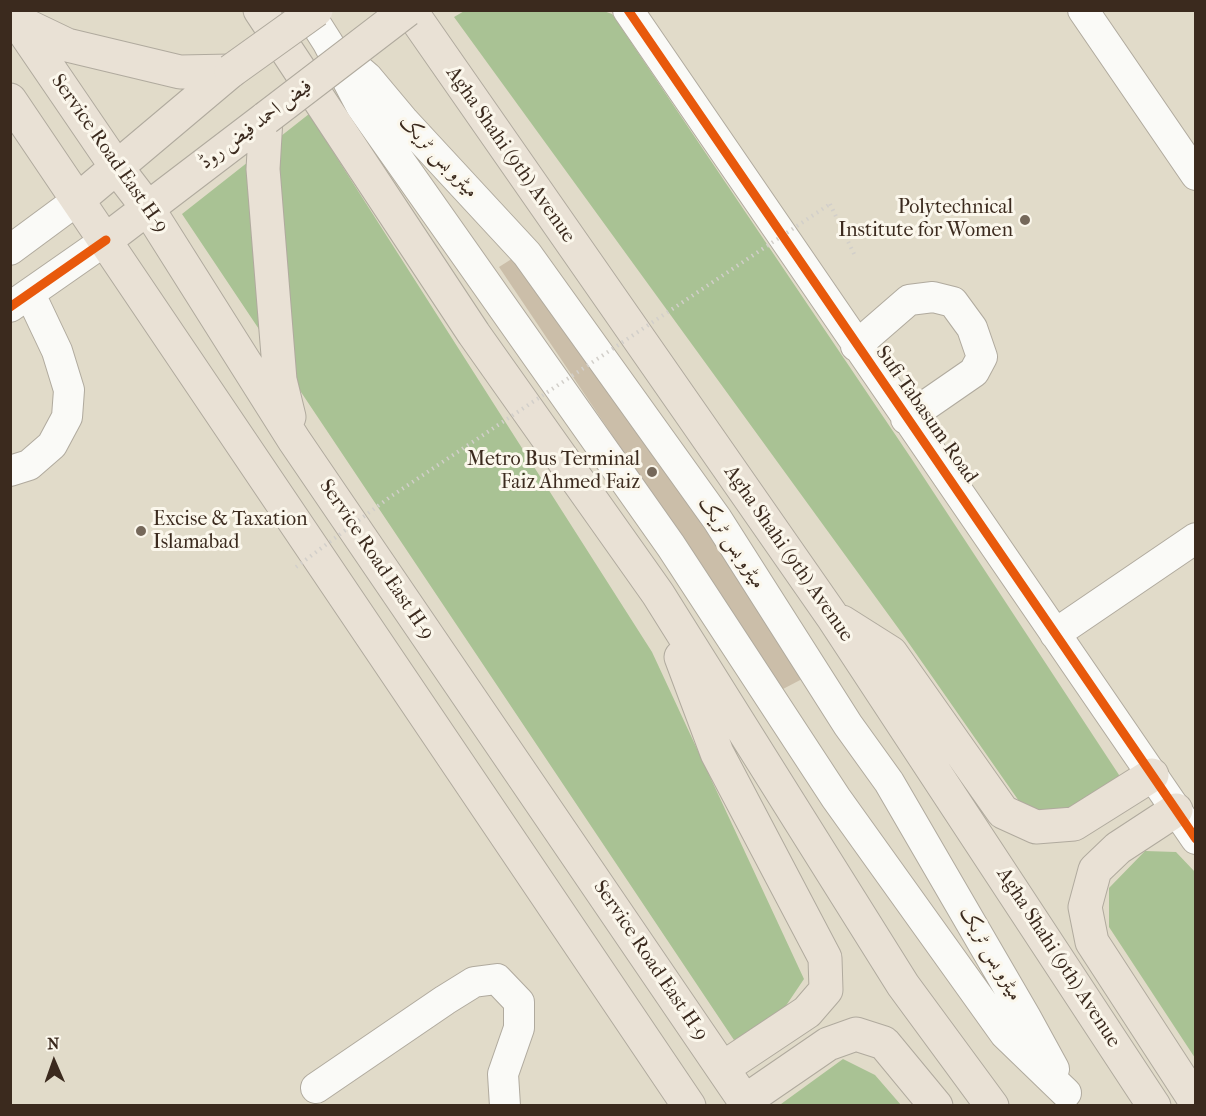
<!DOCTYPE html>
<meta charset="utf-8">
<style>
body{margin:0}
#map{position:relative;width:1206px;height:1116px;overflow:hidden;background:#e1dbc9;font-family:"IM FELL French Canon",serif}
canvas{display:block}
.frame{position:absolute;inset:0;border:12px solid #3b2a1e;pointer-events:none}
.north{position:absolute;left:24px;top:1032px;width:60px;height:60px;-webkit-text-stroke:4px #fbf7ec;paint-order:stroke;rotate:358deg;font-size:16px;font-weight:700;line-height:24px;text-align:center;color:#3b2a1e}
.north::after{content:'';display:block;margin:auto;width:21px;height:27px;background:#3b2a1e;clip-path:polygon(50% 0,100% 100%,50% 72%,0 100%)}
</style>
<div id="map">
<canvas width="1206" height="1116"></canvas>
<div class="frame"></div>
<div class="north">N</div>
</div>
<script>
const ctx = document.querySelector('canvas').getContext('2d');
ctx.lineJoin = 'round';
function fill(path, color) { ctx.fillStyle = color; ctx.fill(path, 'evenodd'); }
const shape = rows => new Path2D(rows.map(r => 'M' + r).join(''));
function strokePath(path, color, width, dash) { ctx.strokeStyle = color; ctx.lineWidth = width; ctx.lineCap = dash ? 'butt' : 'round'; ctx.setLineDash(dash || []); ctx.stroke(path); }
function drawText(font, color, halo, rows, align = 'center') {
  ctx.font = font + ' "IM FELL French Canon",Amiri,serif'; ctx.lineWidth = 6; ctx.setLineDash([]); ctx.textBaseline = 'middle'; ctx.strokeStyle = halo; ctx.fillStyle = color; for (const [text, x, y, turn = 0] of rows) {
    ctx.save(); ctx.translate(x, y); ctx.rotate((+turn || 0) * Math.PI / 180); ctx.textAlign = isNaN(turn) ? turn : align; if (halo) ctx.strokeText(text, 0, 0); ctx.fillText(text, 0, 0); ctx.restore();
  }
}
fill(shape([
 [466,10,601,10,612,14,911,458,1121,778,1053,818,1021,804,901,632,454,17],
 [309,114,652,652,804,979,779,1016,734,1040,182,214],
 [1145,851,1176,852,1195,872,1195,1058,1109,927,1109,888],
 [843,1059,875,1075,901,1105,782,1105,781,1104]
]), '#a9c294');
fill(shape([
 [521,253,804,678,783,689,499,267]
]), '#cbbea9');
const minor = shape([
 [307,10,328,43,361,106,671,546,836,798,1005,1034,1066,1093],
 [628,10,1196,839],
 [1083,10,1196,175],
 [345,58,367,77,403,120,527,254,717,519,848,725,889,782,1025,1016,1054,1069],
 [10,250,79,199],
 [10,307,106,240],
 [856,346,909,300,933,297,953,302,972,328,982,357,974,372,906,419],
 [10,471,29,465,52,445,67,417,69,390,57,351,30,294],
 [1055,634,1196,538],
 [316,1088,445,1000,474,982,497,979,519,1002,519,1028,503,1074,505,1106]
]);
const major = shape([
 [260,10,474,334,658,594,903,985,992,1106],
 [410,10,832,616,1154,1106],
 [10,11,117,168,147,207,294,440,748,1106],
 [19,22,67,45,180,72,231,71],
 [10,100,689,1106],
 [266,118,263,169,280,380,289,417],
 [79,199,231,71],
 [106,240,266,118],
 [842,622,891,653,1003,812,1036,827,1074,824,1152,775],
 [681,657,717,753,825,958,826,990,807,1012,723,1068],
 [1176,810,1118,848,1095,870,1085,907,1092,942,1196,1102],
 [745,1101,828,1044,856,1034,884,1043,936,1106]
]);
strokePath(minor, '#b0aa9e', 32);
strokePath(major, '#b0aa9e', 35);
strokePath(shape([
 [830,204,856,258]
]), '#d2cfca', 4, [1.5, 4.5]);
strokePath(minor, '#fafaf7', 30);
strokePath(major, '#e9e1d5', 33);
const majorBridge = shape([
 [231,71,316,10],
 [266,118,407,10]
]);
strokePath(majorBridge, '#b0aa9e', 35, []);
strokePath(shape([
 [296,567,390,497,830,204]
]), '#d2cfca', 4, [1.5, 4.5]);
strokePath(majorBridge, '#e9e1d5', 33);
strokePath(shape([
 [628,10,1196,839],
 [10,307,106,240]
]), '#e8590c', 9);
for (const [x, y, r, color] of [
 [1025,220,6,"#75685a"],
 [652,472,6,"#75685a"],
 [141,531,6,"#75685a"]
]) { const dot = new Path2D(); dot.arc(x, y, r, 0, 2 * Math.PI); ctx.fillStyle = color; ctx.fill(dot); strokePath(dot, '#fbf7ec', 2); }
drawText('20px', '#3b2a1e', '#fbf7ec', [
 ["فیض احمد فیض روڈ",256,125,-37],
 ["Service Road East H-9",109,154,55],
 ["Agha Shahi (9th) Avenue",510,155,55],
 ["میٹرو بس ٹریک",438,157,47],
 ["Sufi Tabasum Road",926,415,55],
 ["میٹرو بس ٹریک",731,543,57],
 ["Agha Shahi (9th) Avenue",788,554,55],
 ["Service Road East H-9",376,560,56],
 ["میٹرو بس ٹریک",990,954,60],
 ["Agha Shahi (9th) Avenue",1058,958,57],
 ["Service Road East H-9",650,961,56]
]);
drawText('20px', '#3b2a1e', '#fbf7ec', [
 ["Polytechnical",1013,208],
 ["Institute for Women",1013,231],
 ["Metro Bus Terminal",640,460],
 ["Faiz Ahmed Faiz",640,483],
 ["Excise & Taxation",153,520,"left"],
 ["Islamabad",153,543,"left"]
], 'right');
</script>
